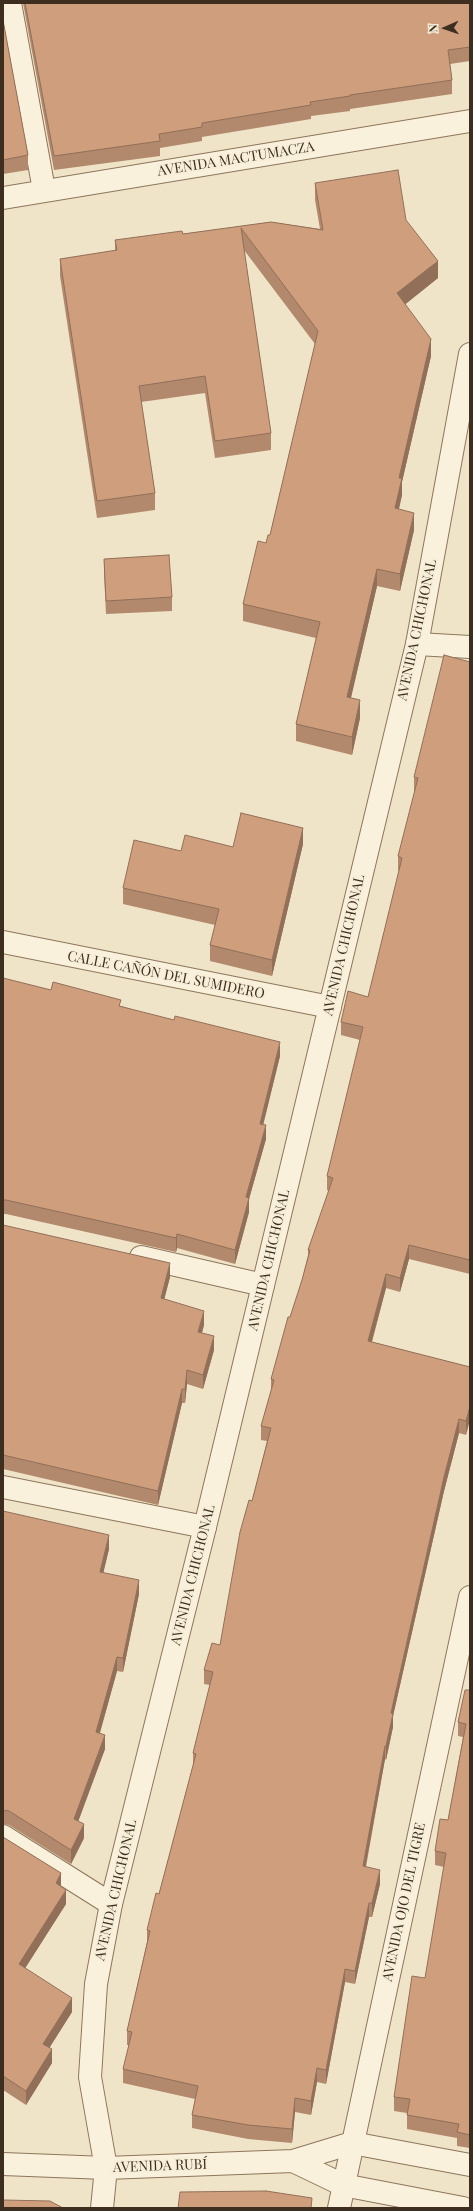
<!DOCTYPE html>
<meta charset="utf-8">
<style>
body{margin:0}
#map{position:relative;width:473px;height:2211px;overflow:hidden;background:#f0e4c8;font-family:"Playfair Display",serif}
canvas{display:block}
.frame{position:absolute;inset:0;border:4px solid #3d2e20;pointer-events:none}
.north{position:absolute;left:425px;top:8px;width:40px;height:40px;-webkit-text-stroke:3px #f7eed8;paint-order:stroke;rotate:268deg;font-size:11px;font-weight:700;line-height:16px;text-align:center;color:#3d2e20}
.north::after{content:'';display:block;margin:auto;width:14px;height:18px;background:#3d2e20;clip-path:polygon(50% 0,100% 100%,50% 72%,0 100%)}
</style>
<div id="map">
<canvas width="473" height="2211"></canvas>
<div class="frame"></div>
<div class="north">N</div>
</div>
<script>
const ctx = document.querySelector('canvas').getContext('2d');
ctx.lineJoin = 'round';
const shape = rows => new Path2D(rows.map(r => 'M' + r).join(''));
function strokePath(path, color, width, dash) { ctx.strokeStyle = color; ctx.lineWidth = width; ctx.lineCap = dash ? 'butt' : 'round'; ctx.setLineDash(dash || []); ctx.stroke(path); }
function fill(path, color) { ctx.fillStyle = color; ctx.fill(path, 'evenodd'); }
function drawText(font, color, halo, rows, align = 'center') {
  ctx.font = font + ' "Playfair Display",serif'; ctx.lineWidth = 4; ctx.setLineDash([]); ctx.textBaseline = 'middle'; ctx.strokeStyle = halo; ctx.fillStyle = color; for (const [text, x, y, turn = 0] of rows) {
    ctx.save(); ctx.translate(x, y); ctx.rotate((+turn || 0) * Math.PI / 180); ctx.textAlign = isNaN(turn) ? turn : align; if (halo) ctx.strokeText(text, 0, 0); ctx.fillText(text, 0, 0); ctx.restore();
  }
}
const minor = shape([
 [10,3,44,190],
 [3,198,470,121],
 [417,644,470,647],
 [3,942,330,1007],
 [141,1257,263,1285],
 [3,1487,205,1527],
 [3,1836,111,1904],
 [3,2164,106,2168],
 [339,2208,470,1597]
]);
const tertiary = shape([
 [293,2161,343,2185,463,2208],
 [106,2168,293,2161,352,2143,470,2165],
 [102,2208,106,2168,90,2077,96,1984,111,1904,205,1527,417,644,470,354]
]);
strokePath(minor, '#8d765c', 24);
strokePath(tertiary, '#8d765c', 24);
strokePath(minor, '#faf1dc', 22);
strokePath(tertiary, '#faf1dc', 22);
fill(shape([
 [23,3,470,3,470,61,450,64,452,80,452,94,350,109,350,111,311,116,311,119,202,137,202,141,160,148,160,156,54,170],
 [3,20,28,155,28,170,3,174],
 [315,183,406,220,438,278,405,304,431,356,402,482,402,495,399,509,414,530,400,591,377,586,351,698,360,718,352,755,296,741,296,724,316,638,243,621,243,604,266,543,270,535,315,344,244,250,271,433,271,450,215,458,205,393,141,402,155,493,155,510,97,518,60,276,60,259,115,251,115,240,183,234,271,222,320,229,315,200],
 [104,559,172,597,172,611,106,614,104,573],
 [470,662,470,1274,409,1259,400,1292,386,1288,372,1342,470,1367,466,1435,459,1433,444,1491,393,1716,393,1727,386,1760,385,1759,366,1867,380,1884,372,1917,369,1917,355,1984,345,1982,326,2084,317,2082,311,2115,295,2112,292,2143,248,2139,192,2128,192,2115,195,2099,123,2083,123,2069,129,2045,127,2045,127,2031,147,1942,147,1930,159,1894,193,1766,193,1753,210,1685,204,1684,204,1670,220,1645,252,1501,267,1441,261,1440,261,1426,271,1391,271,1379,302,1280,308,1256,308,1250,329,1191,327,1190,327,1176,360,1040,341,1035,341,1022,368,997,399,871,398,870,398,856,415,791,414,791,414,777],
 [303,844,272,976,210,961,210,945,215,925,123,904,123,888,181,851,233,847],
 [3,978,51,990,121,1006,280,1056,263,1124,266,1139,249,1199,249,1212,235,1264,177,1248,176,1252,6,1214,3,1214],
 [3,1225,170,1277,164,1299,204,1325,202,1333,214,1350,203,1389,187,1384,185,1403,182,1403,158,1505,3,1469],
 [3,1511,109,1549,103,1573,139,1594,123,1672,117,1671,100,1733,105,1749,78,1821,84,1838,71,1864,9,1825,3,1824],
 [470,1688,470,2148,457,2146,457,2138,407,2129,407,2113,394,2111,394,2097,425,1978,444,1867,435,1865,435,1851,448,1820,463,1737,458,1736,458,1722],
 [3,1837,61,1887,66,1904,25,1968,72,2012,49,2048,52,2063,26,2105,3,2090]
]), '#b2896c');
fill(shape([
 [438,261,438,278,397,311,397,293],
 [431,339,431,356,402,482,402,495,395,525,395,508,399,478],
 [414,513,414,530,400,591,400,574],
 [377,569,377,586,347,714,347,697],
 [360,700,360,718,352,755,352,737],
 [303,828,303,844,272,976,272,960],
 [280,1042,280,1056,260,1138,260,1124],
 [266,1125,266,1139,249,1199,249,1212,235,1264,235,1250,246,1197],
 [177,1234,177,1248,176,1252,176,1238],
 [409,1245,409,1259,400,1292,400,1278],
 [170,1263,170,1277,161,1312,161,1298],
 [386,1274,386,1288,368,1355,368,1341],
 [204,1311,204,1325,198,1346,198,1332],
 [214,1336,214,1350,203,1389,203,1375],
 [187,1370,187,1384,185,1403,185,1389],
 [182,1389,182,1403,158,1505,158,1491],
 [470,1406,470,1420,466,1435,466,1421],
 [459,1419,459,1433,444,1491,393,1716,393,1727,386,1760,386,1746,391,1713,444,1477],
 [109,1535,109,1549,100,1587,100,1572],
 [139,1580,139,1594,123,1672,123,1658],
 [117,1657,117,1671,96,1746,96,1732],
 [105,1735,105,1749,74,1833,74,1819],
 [385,1746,385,1759,363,1880,363,1866],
 [84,1824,84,1838,71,1864,71,1850],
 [380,1870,380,1884,372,1917,372,1903],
 [61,1873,61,1887,56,1883],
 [66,1890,66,1904,19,1978,19,1964],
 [369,1903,369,1917,355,1984,355,1971],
 [345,1969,345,1982,326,2084,326,2070],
 [72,1998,72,2012,43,2058,43,2044],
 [52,2049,52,2063,26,2105,26,2091],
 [317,2068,317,2082,311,2115,311,2101],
 [295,2098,295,2112,292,2143,292,2129]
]), '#916f58');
const building = shape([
 [25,3,470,3,470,47,448,50,452,80,350,95,350,96,310,102,311,105,202,123,202,127,159,134,160,141,54,156,25,3],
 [3,20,28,155,3,160,3,20],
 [398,170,406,220,438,261,397,293,431,339,399,478,402,478,395,508,414,513,400,574,377,569,347,697,360,700,352,737,296,724,320,622,243,604,258,541,266,543,268,535,270,535,318,331,241,228,271,433,215,441,205,376,139,386,155,493,97,501,60,259,117,250,115,240,182,231,183,234,271,222,323,230,315,183,398,170],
 [169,555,172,597,106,601,104,559,169,555],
 [444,655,470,662,470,1260,409,1245,400,1278,386,1274,368,1341,470,1367,470,1406,466,1421,459,1419,444,1477,391,1713,393,1714,386,1746,385,1746,363,1866,380,1870,372,1903,369,1903,355,1971,345,1969,326,2070,317,2068,311,2101,295,2098,292,2129,248,2125,192,2115,198,2086,123,2069,132,2032,127,2031,150,1931,147,1930,156,1893,159,1894,196,1754,193,1753,213,1672,204,1670,212,1643,220,1645,240,1532,249,1500,252,1501,271,1428,261,1426,274,1380,271,1379,288,1317,290,1317,302,1280,310,1250,308,1250,333,1178,327,1176,363,1027,341,1022,348,991,368,997,402,858,398,856,418,778,414,777,444,655],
 [241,813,303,828,272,960,210,945,219,909,123,888,134,840,181,851,185,835,233,847,241,813],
 [3,978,51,990,53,982,121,1000,119,1006,174,1020,175,1016,280,1042,260,1124,266,1125,246,1197,249,1198,235,1250,177,1234,176,1238,6,1200,3,1200,3,978],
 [3,1225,170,1263,161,1298,204,1311,198,1332,214,1336,203,1375,187,1370,185,1389,182,1389,158,1491,3,1455,3,1225],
 [3,1511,109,1535,100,1572,139,1580,123,1658,117,1657,96,1732,105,1735,74,1819,84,1824,71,1850,9,1811,3,1810,3,1511],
 [470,1688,470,2135,457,2132,459,2124,407,2115,410,2099,394,2097,412,1976,425,1978,446,1853,435,1851,440,1819,448,1820,466,1724,458,1722,465,1690,470,1690,470,1688],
 [3,1837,61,1873,56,1883,66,1890,19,1964,72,1998,43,2044,52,2049,26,2091,3,2076,3,1837],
 [266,2191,312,2198,311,2208,178,2208,180,2192,266,2191],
 [3,2200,50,2201,63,2208,3,2208,3,2200]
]);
fill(building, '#cf9f7d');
strokePath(building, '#916f58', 1);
drawText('14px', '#3d2e20', '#f7eed8', [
 ["AVENIDA MACTUMACZA",236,159,-9],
 ["AVENIDA CHICHONAL",417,630,-78],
 ["AVENIDA CHICHONAL",344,945,-77],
 ["CALLE CAÑÓN DEL SUMIDERO",166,975,11],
 ["AVENIDA CHICHONAL",269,1260,-77],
 ["AVENIDA CHICHONAL",193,1575,-76],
 ["AVENIDA CHICHONAL",116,1890,-77],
 ["AVENIDA OJO DEL TIGRE",404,1902,-78],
 ["AVENIDA RUBÍ",160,2166,-2]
]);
</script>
